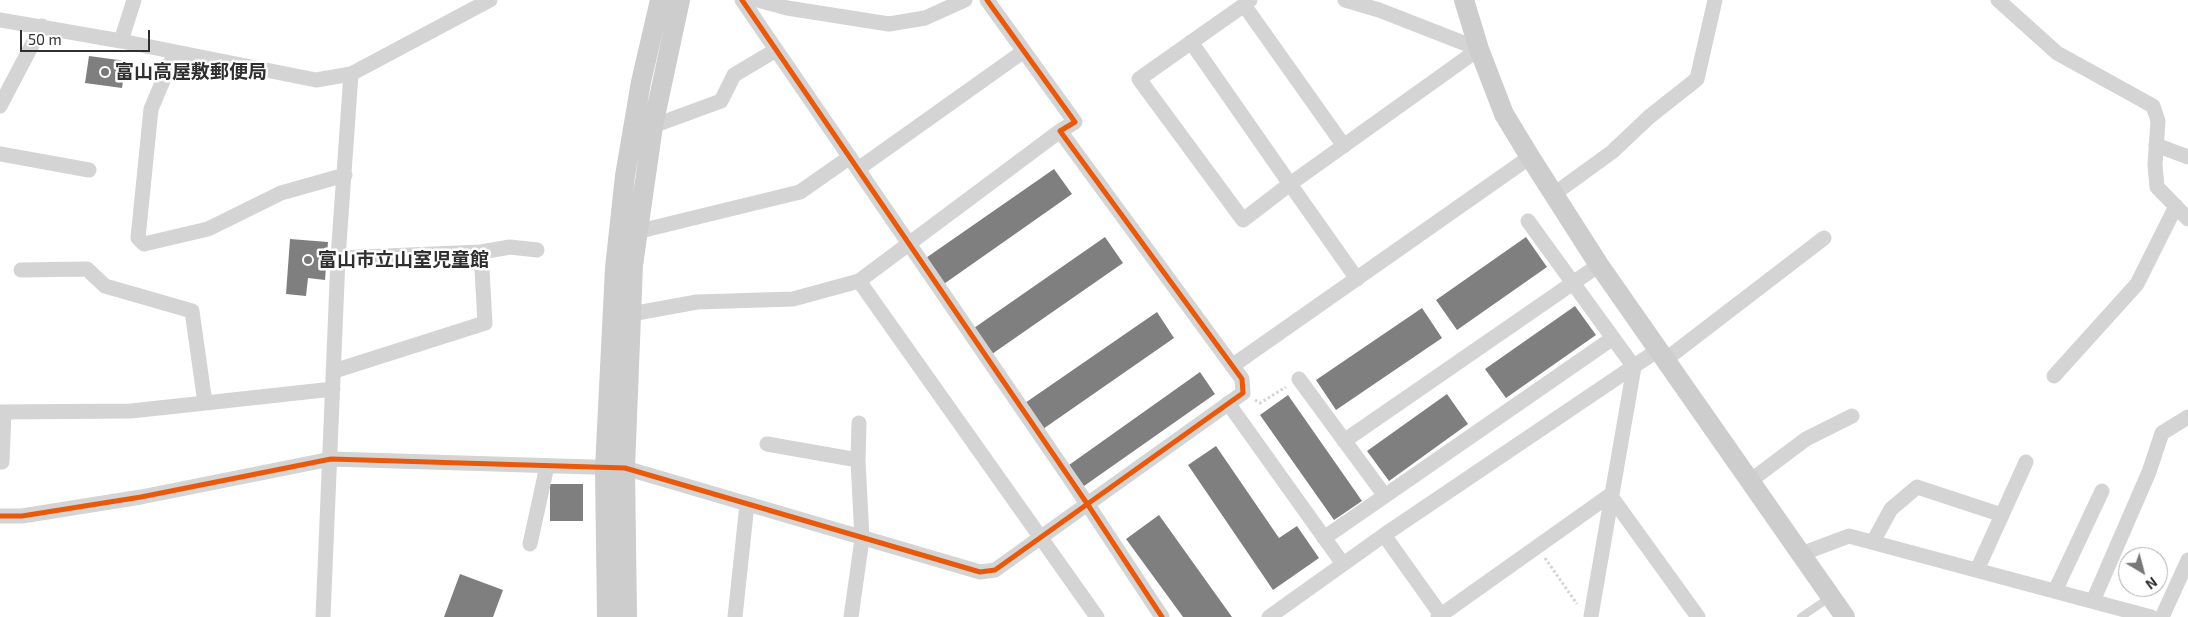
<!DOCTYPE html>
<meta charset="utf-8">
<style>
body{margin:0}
#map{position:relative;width:2188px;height:617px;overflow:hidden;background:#fff;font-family:"Exo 2",sans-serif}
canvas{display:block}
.north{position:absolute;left:2118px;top:547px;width:50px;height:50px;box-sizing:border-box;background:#fff;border:1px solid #acacac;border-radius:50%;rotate:143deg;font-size:14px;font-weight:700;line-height:20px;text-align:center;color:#2f2f2f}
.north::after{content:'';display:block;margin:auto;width:18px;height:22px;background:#787878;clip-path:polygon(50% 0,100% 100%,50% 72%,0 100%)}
.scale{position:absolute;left:20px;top:30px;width:130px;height:22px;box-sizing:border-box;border:2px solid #2f2f2f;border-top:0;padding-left:6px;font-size:15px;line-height:18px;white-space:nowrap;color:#2f2f2f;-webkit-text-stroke:4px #fff;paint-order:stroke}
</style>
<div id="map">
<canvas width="2188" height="617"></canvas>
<div class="north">N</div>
<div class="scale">50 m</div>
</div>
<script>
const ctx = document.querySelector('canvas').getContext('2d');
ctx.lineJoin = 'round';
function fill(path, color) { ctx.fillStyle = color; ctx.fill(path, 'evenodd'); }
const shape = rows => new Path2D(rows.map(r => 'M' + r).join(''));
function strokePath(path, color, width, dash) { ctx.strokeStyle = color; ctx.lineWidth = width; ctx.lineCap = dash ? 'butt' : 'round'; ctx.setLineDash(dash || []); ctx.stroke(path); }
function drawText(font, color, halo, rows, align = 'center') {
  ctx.font = font + ' "Exo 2","Noto Sans JP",sans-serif'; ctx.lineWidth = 5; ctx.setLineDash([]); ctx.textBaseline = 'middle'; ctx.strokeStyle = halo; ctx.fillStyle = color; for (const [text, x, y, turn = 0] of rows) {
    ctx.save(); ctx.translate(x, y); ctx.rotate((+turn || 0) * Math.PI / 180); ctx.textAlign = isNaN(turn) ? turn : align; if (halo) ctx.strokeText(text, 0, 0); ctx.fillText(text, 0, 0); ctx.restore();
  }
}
fill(shape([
 [89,56,126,61,122,88,85,83],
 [1054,169,1072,194,941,286,923,260],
 [1105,237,1123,263,992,354,974,328],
 [1526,237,1547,267,1457,330,1436,300],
 [290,239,328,242,325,280,308,278,306,296,286,294],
 [1575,306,1596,335,1506,398,1485,369],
 [1422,308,1442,338,1336,410,1316,380],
 [1157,312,1174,338,1043,429,1025,403],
 [1200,372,1215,394,1084,486,1069,465],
 [1447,394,1468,424,1389,481,1367,451],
 [1288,395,1362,501,1334,520,1260,415],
 [1216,446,1279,538,1297,526,1319,558,1273,590,1188,465],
 [550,484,583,484,583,521,550,521],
 [1159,515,1232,617,1183,617,1126,539],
 [460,574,503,590,493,617,444,617]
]), '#7f7f7f');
strokePath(shape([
 [1255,400,1260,403,1286,387],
 [1545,558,1577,604]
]), '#d4d4d4', 3, [2.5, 2.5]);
strokePath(shape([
 [1801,617,1829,598]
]), '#d4d4d4', 8);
strokePath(shape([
 [742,0,1088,505,1162,617],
 [758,0,787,8,889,24,925,18,965,0],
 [1250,0,1244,5,1344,146],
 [1345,0,1379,10,1479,49],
 [1998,0,2057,53,2153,106,2158,121,2155,165,2157,187,2188,219],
 [0,20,121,41,316,80,351,74,490,0],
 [121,41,134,0],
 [1191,42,1290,184,1243,220,1139,79,1244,5],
 [175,52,151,109,138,238,144,244,208,229,281,193,345,175],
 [0,106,42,26],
 [653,126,721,101,734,75,776,50],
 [1060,131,859,281,1097,617],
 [2156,145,2188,157],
 [0,154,89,170],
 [858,169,1024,51],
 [1554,194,1612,152,1649,117,1697,79,1715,0],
 [1528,221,1634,367,1591,616],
 [636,232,800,192,850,157],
 [338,258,481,252],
 [21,270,87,269,105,286,192,311,205,403,333,389],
 [1357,279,1290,184,1479,49],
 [631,314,697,302,793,299,859,281],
 [1665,360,1824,238],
 [1232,366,1530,157],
 [334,371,485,323,481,252,510,247,537,250],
 [2054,376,2137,284,2176,206],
 [1299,379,1385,496],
 [1228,403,1343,564],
 [0,412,131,411,205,403],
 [1344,441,1599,265],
 [767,444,858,460,859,423],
 [0,462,2,462,4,412],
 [1750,481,1806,439,1852,416],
 [1610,495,1698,617],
 [0,516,22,516,141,497,331,459,625,468,980,572,995,570,1243,393,1242,379,1060,131,1075,122,987,0],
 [1384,535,1441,615],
 [1324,538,1613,338],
 [1873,542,1891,509,1917,487,2002,515],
 [530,544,547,466],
 [1801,554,1849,536,2151,617],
 [1977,570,2026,462],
 [2055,591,2102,491],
 [2093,601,2149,472,2162,433,2188,417],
 [323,617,338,258,351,74],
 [735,617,747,504],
 [851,617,862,539,858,460],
 [1269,617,1384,535,1658,350],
 [1438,617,1610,495],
 [2162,617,2188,560]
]), '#d4d4d4', 15);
strokePath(shape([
 [1464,0,1479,49,1504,114,1530,157,1599,265,1845,617],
 [607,617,605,468,615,268,625,176,641,82,660,0],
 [627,617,625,468,633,265,653,126,680,0]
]), '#cdcdcd', 20);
strokePath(shape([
 [742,0,1088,505,1162,617],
 [0,516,22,516,141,497,331,459,625,468,980,572,995,570,1243,393,1242,379,1060,131,1075,122,987,0]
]), '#e8590c', 5);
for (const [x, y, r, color] of [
 [105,72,5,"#787878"],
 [308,260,5,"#787878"]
]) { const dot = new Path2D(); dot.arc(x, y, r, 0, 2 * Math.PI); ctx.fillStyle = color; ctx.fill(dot); strokePath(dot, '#fff', 2); }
drawText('bold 19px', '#2f2f2f', '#fff', [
 ["富山高屋敷郵便局",115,72],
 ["富山市立山室児童館",318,260]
], 'left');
</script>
